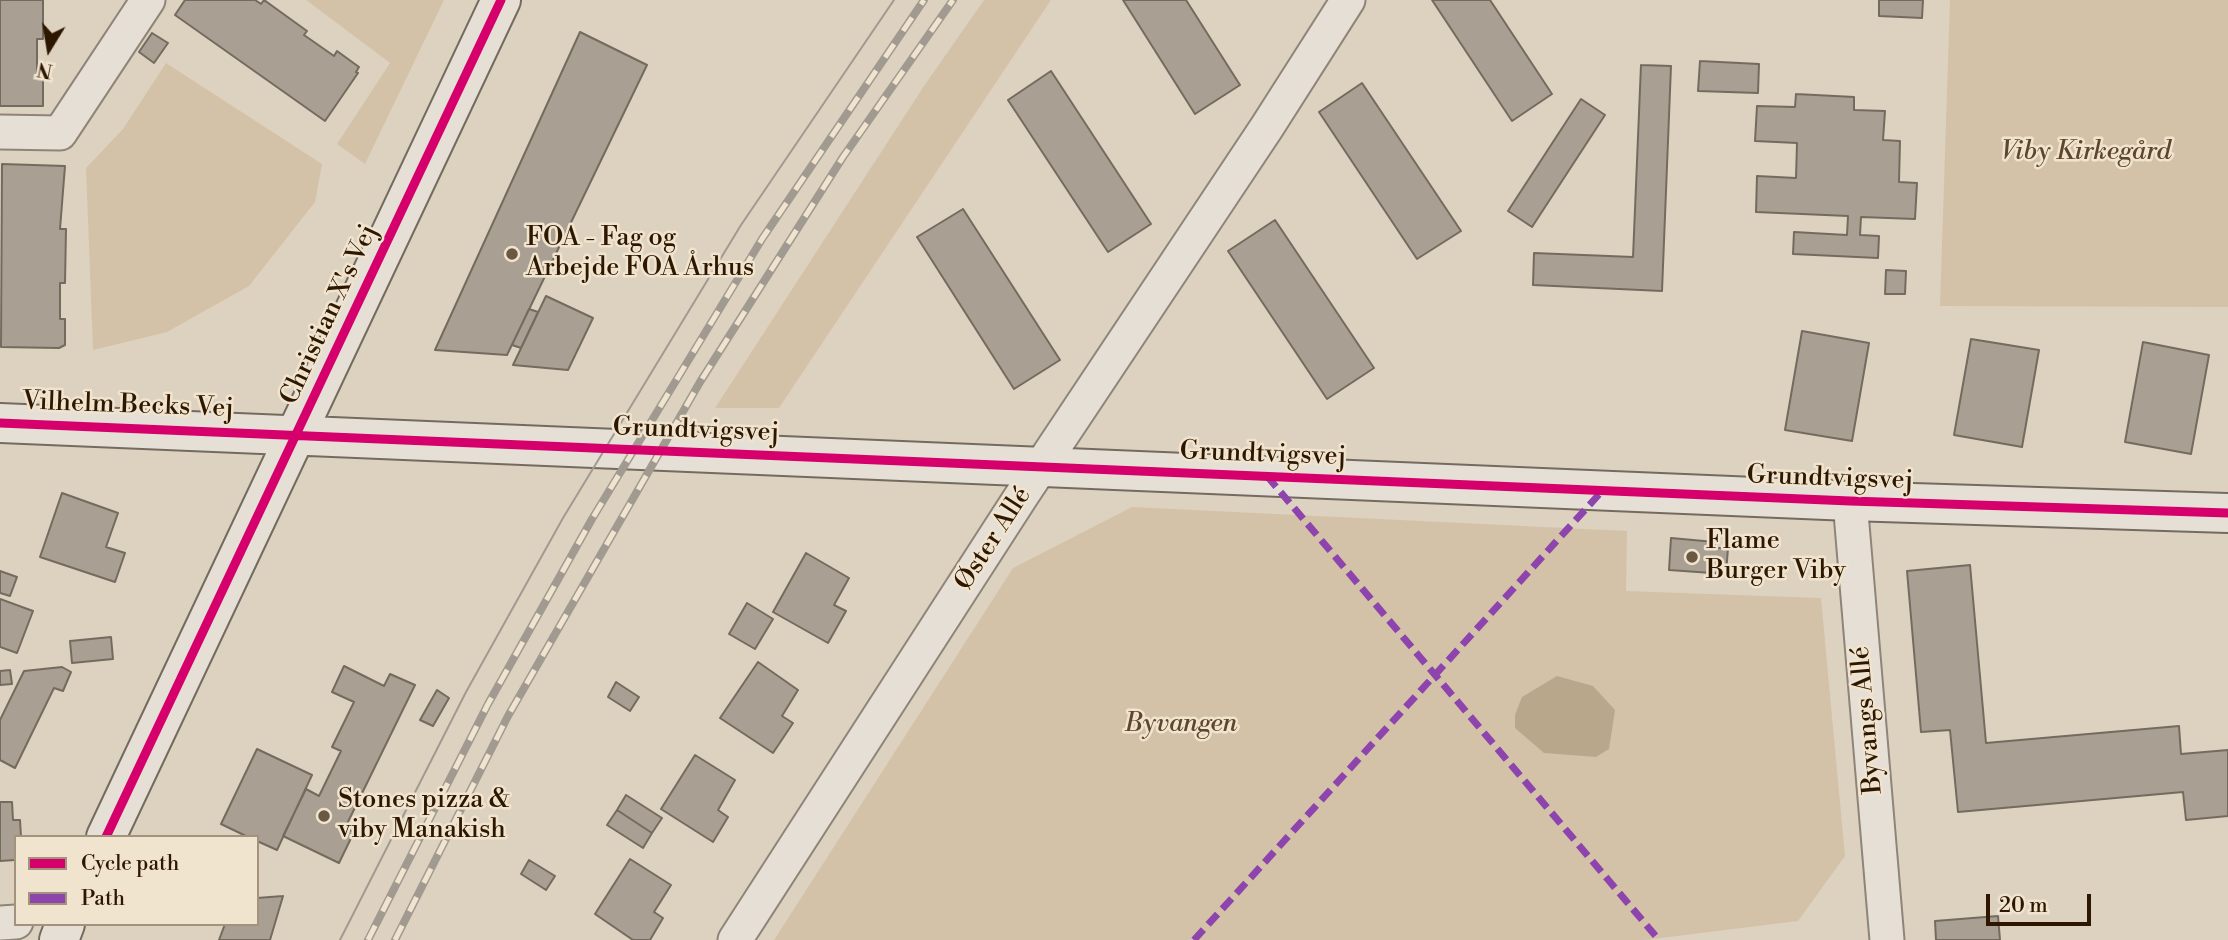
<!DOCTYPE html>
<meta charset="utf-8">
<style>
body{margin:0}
#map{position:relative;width:2228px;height:940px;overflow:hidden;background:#ddd2c0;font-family:"Libre Bodoni",serif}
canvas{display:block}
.legend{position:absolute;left:14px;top:835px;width:245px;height:91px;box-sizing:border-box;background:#f1e4ce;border:2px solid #a3927c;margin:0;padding:9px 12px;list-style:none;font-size:21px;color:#2e1700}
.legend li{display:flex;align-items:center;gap:14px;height:35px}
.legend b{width:35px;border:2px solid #a3927c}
.north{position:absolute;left:14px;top:14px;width:70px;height:70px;-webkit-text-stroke:5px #f1e4ce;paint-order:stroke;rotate:191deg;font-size:19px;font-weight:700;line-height:28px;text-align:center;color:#2e1700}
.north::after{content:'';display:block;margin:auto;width:24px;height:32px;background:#2e1700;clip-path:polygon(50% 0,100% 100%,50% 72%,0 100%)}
.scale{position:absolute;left:1986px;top:894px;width:105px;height:32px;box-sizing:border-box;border:4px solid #2e1700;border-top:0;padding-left:9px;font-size:21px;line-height:24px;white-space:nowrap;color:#2e1700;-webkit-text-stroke:5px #f1e4ce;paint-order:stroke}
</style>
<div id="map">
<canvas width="2228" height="940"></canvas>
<ul class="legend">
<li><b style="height:9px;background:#d6006c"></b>Cycle path</li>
<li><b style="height:9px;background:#8e44ad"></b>Path</li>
</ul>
<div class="north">N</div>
<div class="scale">20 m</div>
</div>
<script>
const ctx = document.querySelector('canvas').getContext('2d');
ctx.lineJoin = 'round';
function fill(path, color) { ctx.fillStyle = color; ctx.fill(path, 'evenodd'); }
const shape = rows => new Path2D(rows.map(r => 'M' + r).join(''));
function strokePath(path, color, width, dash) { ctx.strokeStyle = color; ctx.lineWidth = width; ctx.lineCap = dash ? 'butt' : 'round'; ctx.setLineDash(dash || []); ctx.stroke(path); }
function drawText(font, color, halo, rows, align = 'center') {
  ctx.font = font + ' "Libre Bodoni",serif'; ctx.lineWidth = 5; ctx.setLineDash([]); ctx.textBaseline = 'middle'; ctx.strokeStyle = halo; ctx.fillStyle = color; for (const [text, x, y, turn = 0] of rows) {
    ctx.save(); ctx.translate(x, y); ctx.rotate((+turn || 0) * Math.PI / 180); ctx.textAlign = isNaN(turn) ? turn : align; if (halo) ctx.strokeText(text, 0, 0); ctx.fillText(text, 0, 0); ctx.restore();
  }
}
fill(shape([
 [306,0,444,0,365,164,337,144,390,63],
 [984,0,1051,0,779,408,715,408,924,86],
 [1950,0,2228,0,2228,307,1940,306],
 [166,63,322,164,315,202,249,286,167,332,93,350,86,168,123,129],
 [1132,507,1627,531,1626,591,1821,598,1845,856,1798,921,1645,940,774,940,1013,568]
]), '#d3c2a8');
fill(shape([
 [1557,676,1593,686,1615,710,1609,749,1596,757,1544,753,1515,728,1515,715,1522,697]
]), '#b9a78c');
const building = shape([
 [0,0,43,0,43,39,37,39,37,77,43,77,43,106,0,106,0,0],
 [185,0,255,0,261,4,264,0,307,31,304,35,334,56,337,51,359,67,356,72,358,73,325,121,175,15,185,0],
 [1123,0,1186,0,1240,85,1195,114,1123,0],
 [1432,0,1490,0,1552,94,1512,121,1432,0],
 [1879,0,1923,0,1922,18,1879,16,1879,0],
 [580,32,647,65,507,355,435,350,580,32],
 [152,33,168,43,154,63,139,52,152,33],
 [1700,61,1759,64,1758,93,1698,91,1700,61],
 [1641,65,1671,66,1662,291,1533,285,1534,253,1633,257,1641,65],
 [1051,71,1151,224,1108,252,1008,100,1051,71],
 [1362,83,1461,231,1417,259,1319,112,1362,83],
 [1796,94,1854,97,1854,110,1885,111,1883,140,1900,141,1899,182,1917,183,1915,219,1861,217,1860,235,1879,236,1878,258,1793,254,1794,232,1847,235,1848,216,1756,212,1757,176,1796,178,1797,143,1755,141,1757,106,1795,107,1796,94],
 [1581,99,1605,115,1532,227,1508,211,1581,99],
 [2,164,65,166,60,229,66,229,65,283,60,283,60,319,65,319,65,345,59,348,1,347,2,164],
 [963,209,1060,360,1014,389,917,237,963,209],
 [1275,220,1374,368,1327,399,1228,251,1275,220],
 [1886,270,1906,271,1905,294,1885,294,1886,270],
 [546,296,593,318,568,370,513,365,546,296],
 [529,309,538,312,521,348,512,345,529,309],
 [1802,331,1869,343,1852,441,1785,430,1802,331],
 [1971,339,2039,350,2022,447,1954,435,1971,339],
 [2143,342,2209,355,2191,454,2125,442,2143,342],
 [62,493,118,513,106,547,125,553,115,582,40,557,62,493],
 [1671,538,1715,542,1715,548,1728,548,1726,574,1669,570,1671,538],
 [806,553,849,578,834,605,846,611,828,643,773,612,806,553],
 [1970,565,1986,743,2179,726,2181,754,2228,750,2228,816,2186,820,2183,792,1958,812,1950,730,1921,732,1907,571,1970,565],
 [0,571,17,577,10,596,0,593,0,571],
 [0,599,33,611,17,653,0,647,0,599],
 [747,603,773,619,755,649,729,634,747,603],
 [111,637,113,659,72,663,70,641,111,637],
 [758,662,798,690,782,716,793,723,773,753,720,718,758,662],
 [344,666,384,686,390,674,415,685,345,828,354,832,339,863,283,836,306,789,319,796,341,751,332,747,354,702,332,692,344,666],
 [62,667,71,672,63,691,54,688,15,768,0,760,0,720,24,671,62,667],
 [10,670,12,684,0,685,0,671,10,670],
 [616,682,639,697,630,711,608,697,616,682],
 [437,690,449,698,433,726,420,720,437,690],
 [257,749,312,775,277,850,257,841,257,837,248,837,221,824,257,749],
 [695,755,735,780,718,810,728,817,713,842,661,809,695,755],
 [626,795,662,818,652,833,617,810,626,795],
 [0,802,12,802,13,820,20,820,21,837,16,837,15,860,0,861,0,802],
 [617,810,652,833,643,848,607,825,617,810],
 [630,859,671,885,654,912,663,918,650,940,633,940,595,914,630,859],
 [529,860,555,876,546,890,521,874,529,860],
 [283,896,270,940,219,940,225,924,257,924,257,898,283,896],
 [1998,916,2000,940,1936,940,1935,921,1998,916]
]);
fill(building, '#a9a093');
strokePath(building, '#746b5f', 2);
const street = shape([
 [0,132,60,133,148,0],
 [1850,501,1887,940],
 [0,923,16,922],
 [735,940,1022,495,1267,127,1348,0]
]);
const secondary = shape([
 [0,423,1850,501,2228,513],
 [106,837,501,0],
 [59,940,65,924]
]);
strokePath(street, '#8e8478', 37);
strokePath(secondary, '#746b5f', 42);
strokePath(street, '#e5dfd5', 33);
strokePath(secondary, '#e5dfd5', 38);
strokePath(shape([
 [340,940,466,692,563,518,741,225,894,0]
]), '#a19a91', 2);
const rail = shape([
 [368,940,488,704,592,519,762,239,924,0],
 [395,940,508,716,700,382,843,157,953,0]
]);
strokePath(rail, '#a19a91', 8);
strokePath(rail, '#f1e4ce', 5, [16]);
strokePath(shape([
 [1267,476,1659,940],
 [1194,940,1603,490]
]), '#8e44ad', 7, [14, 7]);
strokePath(shape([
 [0,423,1850,501,2228,513],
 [106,837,501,0]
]), '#d6006c', 9);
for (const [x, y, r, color] of [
 [512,254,7,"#6b5843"],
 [1692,557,7,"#6b5843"],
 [324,816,7,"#6b5843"]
]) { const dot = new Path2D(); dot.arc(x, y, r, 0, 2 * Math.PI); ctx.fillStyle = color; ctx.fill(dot); strokePath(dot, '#f1e4ce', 2.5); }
drawText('italic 26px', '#5d462d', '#f1e4ce', [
 ["Viby Kirkegård",2086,153],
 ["Byvangen",1181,725]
]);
drawText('26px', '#2e1700', '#f1e4ce', [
 ["FOA - Fag og",526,239],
 ["Arbejde FOA Århus",526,269],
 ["Flame",1706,542],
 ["Burger Viby",1706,572],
 ["Stones pizza &",338,801],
 ["viby Manakish",338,831]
], 'left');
drawText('26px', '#2e1700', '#f1e4ce', [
 ["Christian X's Vej",330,315,-65],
 ["Vilhelm Becks Vej",128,406,2],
 ["Grundtvigsvej",696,431,2],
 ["Grundtvigsvej",1263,455,2],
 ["Grundtvigsvej",1830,479,2],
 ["Øster Allé",994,539,-57],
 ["Byvangs Allé",1868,720,-95]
]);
</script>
